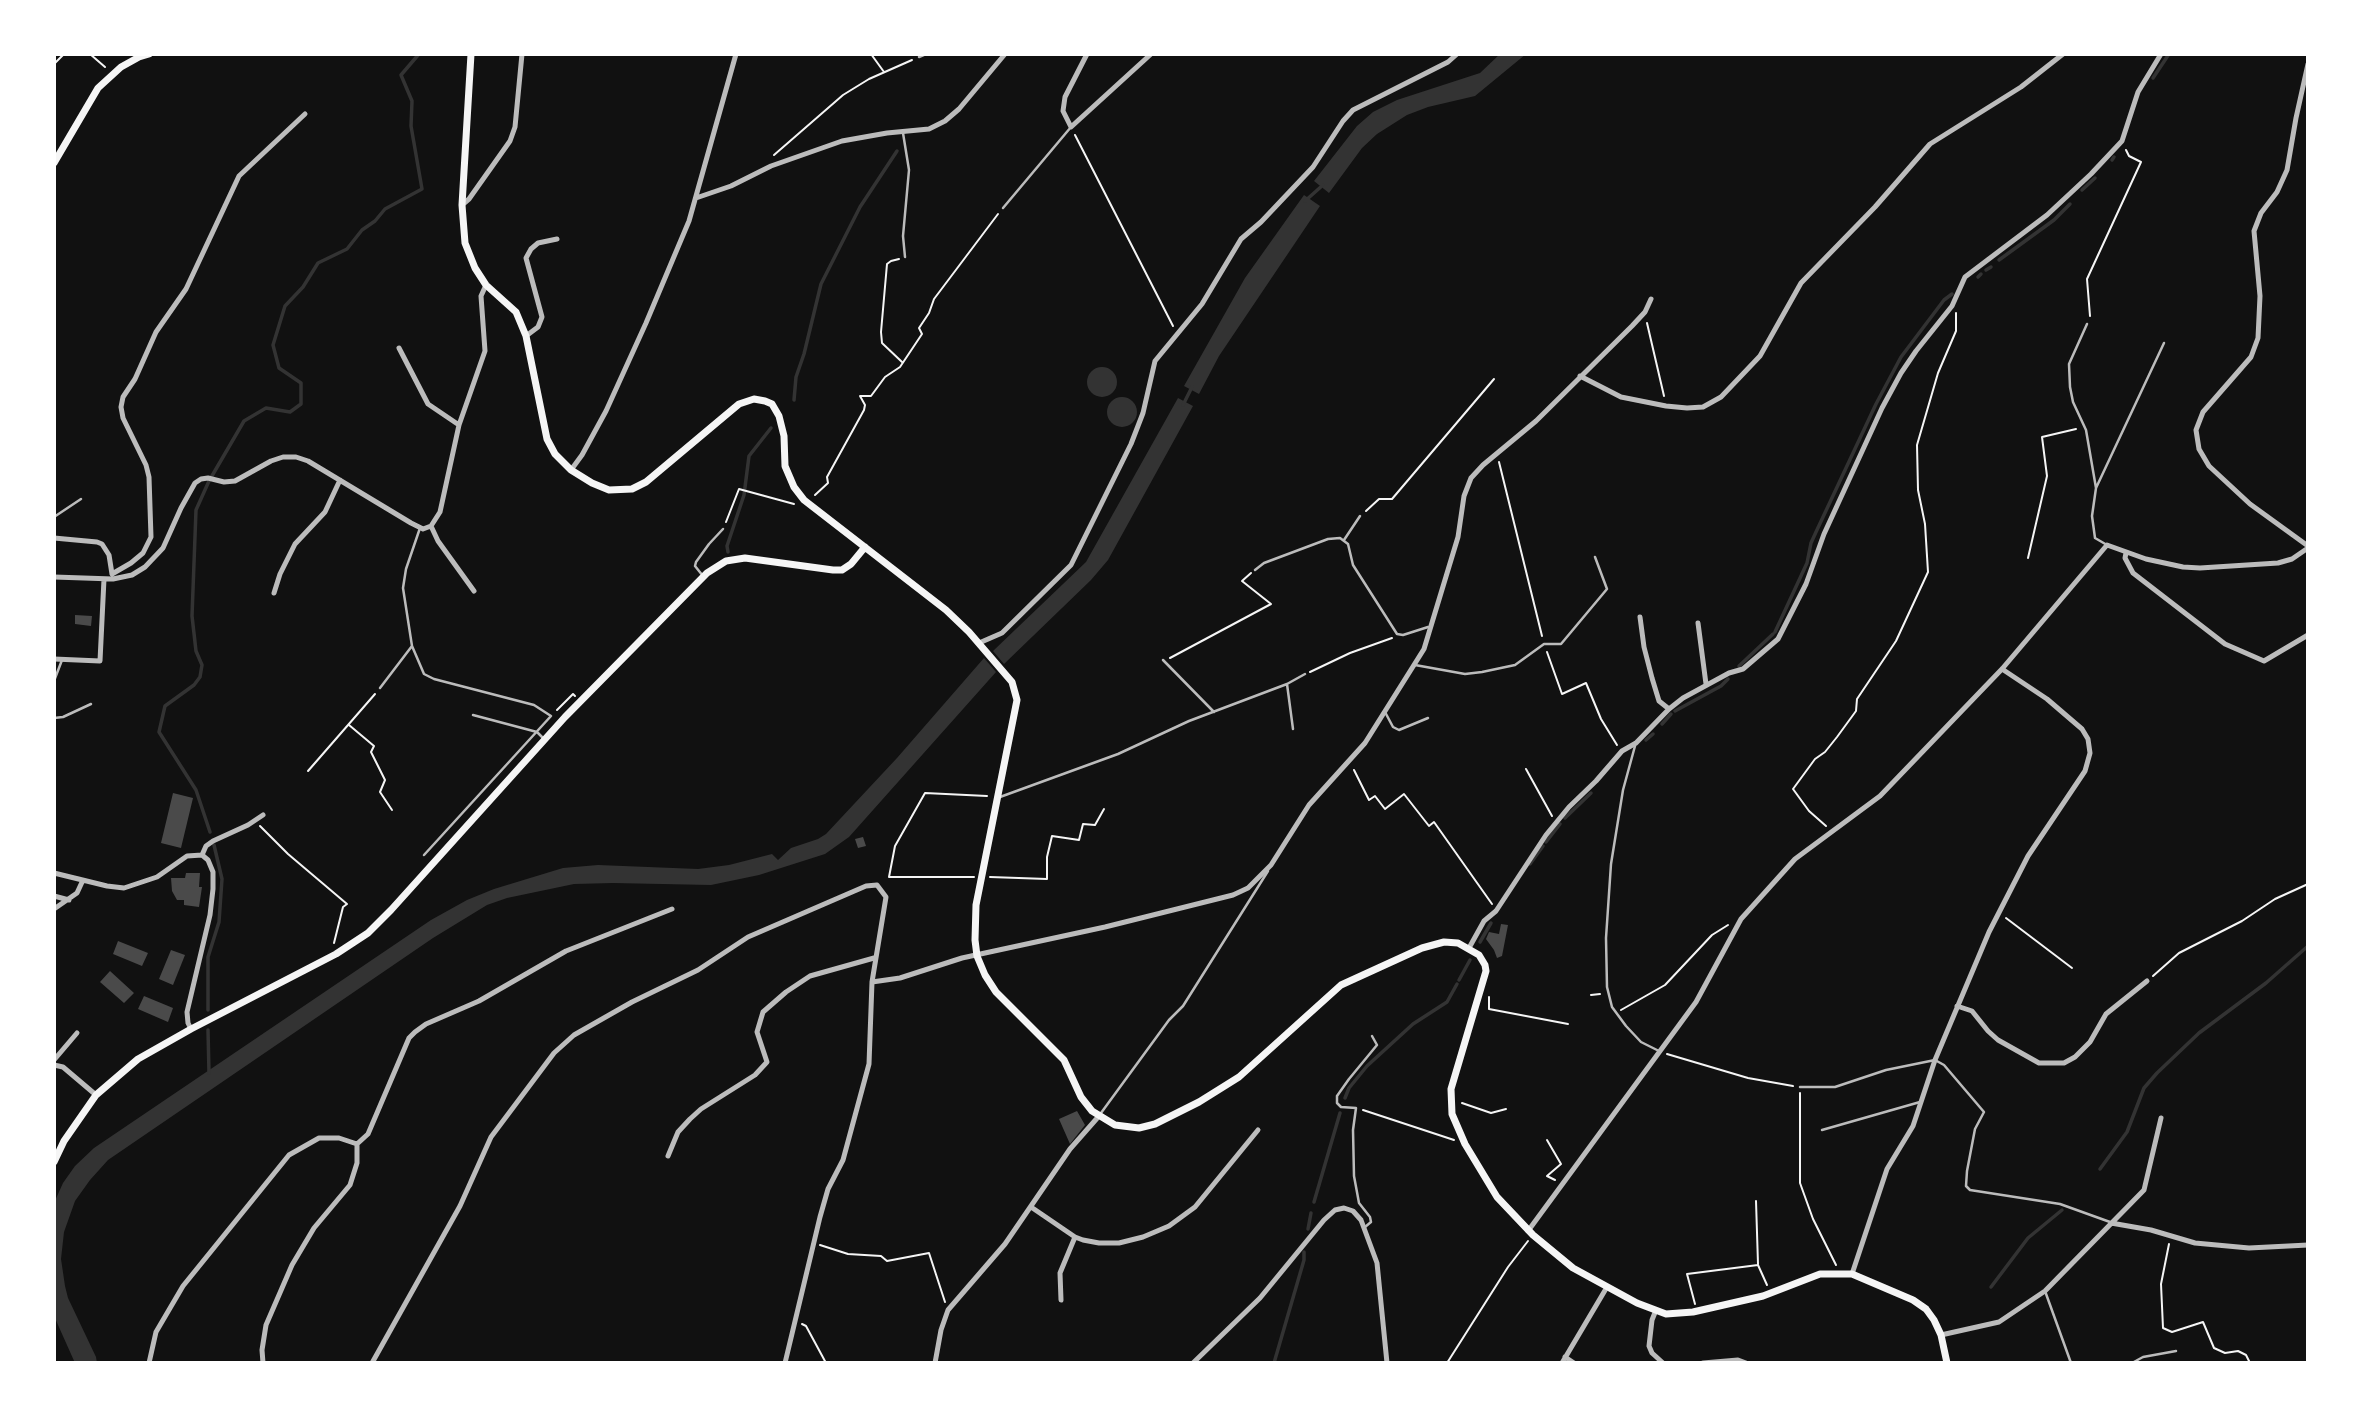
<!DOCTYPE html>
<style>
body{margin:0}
#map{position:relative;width:2362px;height:1417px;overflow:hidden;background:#111;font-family:"PT Sans",sans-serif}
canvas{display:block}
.frame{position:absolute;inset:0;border:56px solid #fff;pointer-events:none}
</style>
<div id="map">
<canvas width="2362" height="1417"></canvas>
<div class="frame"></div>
</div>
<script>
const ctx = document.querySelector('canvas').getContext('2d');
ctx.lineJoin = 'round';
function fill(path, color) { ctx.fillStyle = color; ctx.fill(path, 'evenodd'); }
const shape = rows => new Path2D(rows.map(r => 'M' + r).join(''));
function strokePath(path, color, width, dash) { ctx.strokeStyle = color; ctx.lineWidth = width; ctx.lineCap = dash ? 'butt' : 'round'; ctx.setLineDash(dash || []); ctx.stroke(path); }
fill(shape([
 [1500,54,1526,54,1475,96,1428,107,1407,115,1377,134,1362,148,1329,193,1314,181,1357,126,1373,112,1397,100,1480,73],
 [1304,195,1320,206,1219,356,1199,394,1184,386,1245,278],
 '1087 382a15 15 0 1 1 30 0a15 15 0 1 1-30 0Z',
 '1107 412a15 15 0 1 1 30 0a15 15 0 1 1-30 0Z',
 [1178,398,1193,406,1108,560,1091,580,1004,664,993,651,1086,562],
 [984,658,996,672,849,837,825,854,759,875,711,885,613,883,574,884,507,898,487,905,433,938,108,1160,90,1180,75,1201,64,1232,61,1259,65,1286,68,1298,96,1357,97,1363,75,1363,54,1316,54,1203,63,1183,75,1166,94,1148,431,920,467,900,494,889,563,868,598,865,698,869,729,865,772,854,778,860,791,848,818,839,826,834,897,758]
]), '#333');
strokePath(shape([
 [2153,78,2169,54],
 [2112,160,2114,157],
 [2082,190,2095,178],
 [1305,201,1323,185],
 [1999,260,2054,220,2070,204],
 [1986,270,1991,267],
 [1978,277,1981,274],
 [794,400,796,377,804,354,821,284,860,207,897,151],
 [1183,405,1192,387],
 [728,552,727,546,744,495,749,456,771,428],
 [1775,632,1807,563,1811,543,1816,532,1876,404,1901,357,1944,300,1952,294],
 [1739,666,1773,634],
 [1675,711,1721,686,1728,679],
 [1662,724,1671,714],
 [1646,740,1653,734],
 [1565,818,1591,793],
 [210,832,196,790,159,732,165,706,194,685,200,677,202,665,196,651,192,616,196,510,209,481,244,421,266,408,290,412,301,404,301,383,279,368,273,345,285,306,303,287,318,263,347,249,362,230,375,221,385,209,422,189,411,126,412,101,401,75,419,54],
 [1546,842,1560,824],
 [1530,864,1543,846],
 [1480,942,1491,923],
 [1459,980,1470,960],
 [208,1010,208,957,219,922,222,879,214,845],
 [208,1030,209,1073],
 [1345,1098,1349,1088,1367,1066,1413,1024,1447,1002,1457,984],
 [2100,1169,2127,1132,2144,1088,2157,1073,2199,1033,2266,983,2308,946],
 [1314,1202,1340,1113],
 [1308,1229,1311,1213],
 [1991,1287,2028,1238,2062,1210],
 [1274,1363,1304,1260,1304,1252]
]), '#333', 3.5);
fill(shape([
 [75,615,92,616,91,626,75,624],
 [173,793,193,798,181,848,161,843],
 [863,837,866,846,858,848,855,839],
 [186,873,200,873,199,887,202,887,199,907,184,905,184,900,177,900,172,891,171,878,185,878],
 [1501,924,1508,925,1502,956,1497,958,1494,950,1486,939,1489,932,1499,934],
 [118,941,148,953,142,966,113,954],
 [171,950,185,955,173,985,159,979],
 [110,971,134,993,124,1003,100,982],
 [144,996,173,1008,168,1022,138,1009],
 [1077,1111,1085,1125,1070,1144,1059,1119]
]), '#4a4a4a');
strokePath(shape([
 [90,54,105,67],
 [871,54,884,72],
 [54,64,64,54],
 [1075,135,1173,326],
 [774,155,843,95,869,79,912,60],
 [899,259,891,261,887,264,881,332,882,343,902,362],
 [2090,316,2087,279,2141,162,2129,156,2126,150],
 [1647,323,1664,396],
 [1499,462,1542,636],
 [815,495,828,483,827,477,864,410,865,405,860,396,871,396,885,377,900,367,922,334,919,328,929,313,934,299,998,214],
 [1366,511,1379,499,1392,499,1494,379],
 [726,522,739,489,794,504],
 [2028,558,2047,476,2042,437,2076,429],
 [1547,652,1562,694,1586,683,1601,719,1617,745],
 [1170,658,1271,604,1242,581,1251,573],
 [1310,672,1350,653,1392,638],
 [557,710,573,694,575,696],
 [349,725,374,746,371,752,385,780,380,792,392,810],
 [1526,769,1552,816],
 [1354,770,1369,800,1375,796,1385,809,1404,794,1429,826,1434,822,1492,904],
 [308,771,375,694],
 [260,826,288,854,347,904,343,907,334,943],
 [1826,826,1809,811,1793,789,1815,759,1825,752,1837,737,1856,711,1857,699,1896,641,1928,572,1925,524,1918,490,1917,445,1938,373,1956,331,1956,313],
 [974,877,889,877,895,846,925,793,987,796],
 [990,877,1047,879,1047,857,1052,836,1079,840,1083,824,1095,825,1104,809],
 [2006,918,2072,968],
 [2153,976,2179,953,2242,921,2275,899,2308,884],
 [1591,995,1600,994],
 [1489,997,1489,1009,1568,1024],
 [1621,1010,1665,985,1712,935,1728,925],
 [1667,1054,1748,1078,1793,1086],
 [1800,1093,1800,1183,1813,1219,1836,1265],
 [1462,1103,1491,1113,1506,1109],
 [1363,1110,1454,1140],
 [1547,1140,1561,1164,1547,1176,1555,1180],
 [1756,1201,1758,1264],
 [2169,1244,2161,1284,2163,1328,2172,1332,2203,1322,2214,1348,2225,1353,2238,1351,2246,1355,2250,1363],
 [820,1245,848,1254,881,1256,887,1261,929,1253,945,1302],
 [1695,1304,1687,1274,1758,1265,1767,1285],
 [802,1324,806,1326,826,1363],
 [1447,1363,1508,1267,1528,1241]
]), '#f5f5f5', 2);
strokePath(shape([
 [919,57,926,54],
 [903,133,909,170,903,236,905,257],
 [1003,208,1071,127],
 [2087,324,2069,364,2070,387,2073,402,2086,430,2096,488,2092,516,2095,538,2107,545],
 [2096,488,2164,343],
 [54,517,81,499],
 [420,528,406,569,403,588,412,646,424,674,434,679,534,705,551,716,424,855],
 [1344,540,1360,516],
 [1255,570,1264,563,1328,539,1340,538,1348,544,1353,565,1397,634,1403,635,1428,627],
 [703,576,695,566,696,562,709,544,723,529],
 [1163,660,1214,712],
 [1415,665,1465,674,1482,672,1515,665,1544,644,1561,644,1607,589,1595,557],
 [54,681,62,660],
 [1287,684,1293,729],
 [380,688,412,646],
 [1385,712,1393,727,1399,730,1428,718],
 [473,715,537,732,544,739],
 [54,718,63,717,91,704],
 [1635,746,1623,790,1611,864,1606,938,1607,987,1612,1007,1626,1026,1641,1042,1659,1051],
 [1000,797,1118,754,1189,721,1287,684,1305,674],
 [1800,1087,1835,1087,1886,1070,1935,1060,1944,1065,1984,1112,1975,1129,1967,1171,1966,1186,1970,1190,2060,1204,2110,1222],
 [1101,1113,1169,1020,1183,1006,1268,871],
 [1822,1130,1920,1102],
 [1365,1227,1371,1222,1370,1217,1359,1203,1354,1176,1353,1130,1356,1108,1341,1107,1337,1103,1337,1096,1349,1079,1377,1045,1372,1036],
 [2045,1291,2071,1363],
 [2132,1363,2143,1357,2176,1351]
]), '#bcbcbc', 2.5);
strokePath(shape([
 [1087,54,1065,97,1063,111,1071,127,1151,54],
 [2308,64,2296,118,2287,170,2277,192,2261,213,2254,231,2260,296,2258,338,2251,357,2203,412,2196,430,2199,449,2209,466,2250,504,2308,546],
 [696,198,731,186,771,166,842,141,887,133,929,129,945,121,959,109,1005,54],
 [462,205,469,199,510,141,515,127,522,54],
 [526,336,538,327,542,317,526,258,531,249,538,243,557,239],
 [399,348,428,404,459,425],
 [1580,376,1621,397,1666,406,1687,408,1703,407,1721,397,1760,356,1801,283,1875,207,1930,144,2021,87,2063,54],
 [571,470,582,455,606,411,646,323,689,221,736,54],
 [431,526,438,541,474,591],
 [54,538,97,542,102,544,109,555,112,574],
 [2126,553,2125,558,2133,573,2225,644,2264,661,2308,635],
 [112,574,131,563,143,553,151,537,149,477,146,465,123,418,121,407,123,397,135,379,156,332,186,289,239,176,305,114],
 [54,577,113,579,132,575,145,567,163,548,181,508,195,483,201,479,208,478,224,482,235,481,271,461,283,457,296,457,308,461,411,523,423,529,431,526,440,512,459,425,485,351,481,296,486,285],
 [274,593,280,574,295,544,325,512,340,480],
 [1640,617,1644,647,1652,678,1659,701,1669,709],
 [1698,623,1706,684],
 [979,643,1002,633,1071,565,1131,444,1143,413,1155,361,1202,304,1241,239,1261,222,1313,167,1343,121,1353,110,1448,62,1457,54],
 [54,659,100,661,104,579],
 [202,855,206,846,213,841,248,825,263,815],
 [54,873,107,886,124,888,157,877,187,856,202,855,208,860,213,872,213,889,210,915,187,1012,188,1023,191,1029],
 [54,896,69,900],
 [54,909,77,893,83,880],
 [1469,948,1484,921,1496,911,1546,835,1569,807,1596,781,1622,751,1636,743,1669,709,1683,698,1729,673,1743,669,1778,639,1806,584,1824,534,1882,408,1901,373,1916,351,1952,306,1965,277,2047,215,2091,174,2122,141,2138,92,2161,54],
 [872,982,900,978,962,958,1105,927,1233,895,1248,888,1271,865,1309,805,1365,743,1424,649,1458,537,1464,496,1471,478,1483,465,1536,421,1632,326,1645,312,1651,299],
 [1957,1006,1972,1011,1988,1031,1998,1040,2039,1063,2064,1063,2075,1057,2090,1042,2106,1014,2147,981],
 [54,1060,77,1033],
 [54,1065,63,1067,96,1095],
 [668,1156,678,1132,690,1119,701,1109,755,1075,767,1062,757,1032,763,1012,786,992,810,976,874,958],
 [1031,1207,1075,1237,1083,1240,1099,1243,1119,1243,1143,1237,1169,1226,1195,1207,1258,1130],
 [2111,1223,2151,1230,2195,1243,2249,1248,2308,1245],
 [1528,1231,1696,1002,1741,919,1795,859,1880,796,2002,669,2107,545,2146,559,2183,567,2200,568,2278,563,2292,559,2308,548],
 [1852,1274,1887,1169,1913,1126,1935,1060,1989,932,2028,856,2085,771,2090,753,2088,739,2082,729,2047,699,2002,669],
 [1061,1300,1060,1273,1075,1237],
 [1656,1310,1652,1320,1649,1346,1652,1353,1663,1363],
 [1941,1335,1999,1322,2045,1291,2144,1190,2161,1118],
 [1565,1357,1574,1363],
 [149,1363,156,1332,183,1286,289,1155,319,1138,339,1138,357,1144],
 [263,1363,262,1350,266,1325,292,1265,314,1228,350,1185,357,1163,357,1144,368,1134,409,1038,415,1032,426,1024,479,1001,566,951,672,909],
 [372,1363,460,1206,491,1137,554,1053,574,1035,632,1002,698,970,748,937,866,886,877,885,886,897,872,982,869,1064,843,1160,828,1189,820,1217,785,1363],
 [935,1363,941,1330,948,1310,1005,1244,1070,1149,1099,1116],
 [1193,1363,1260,1298,1324,1220,1335,1210,1344,1208,1353,1211,1361,1220,1377,1263,1387,1363],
 [1562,1363,1607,1287],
 [1703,1363,1738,1360,1746,1363]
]), '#bcbcbc', 5);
strokePath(shape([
 [471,54,462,205,465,243,475,268,486,285,516,312,526,336,547,439,555,454,571,470,592,483,609,490,632,489,646,482,739,404,754,399,765,401,772,404,779,416,784,436,785,466,794,487,804,500,946,610,969,632,1012,682,1017,700,976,905,975,940,977,956,985,975,996,992,1064,1060,1081,1097,1092,1111,1115,1125,1139,1128,1155,1124,1199,1102,1239,1077,1341,985,1422,948,1444,942,1458,943,1479,955,1485,965,1486,971,1451,1089,1452,1114,1465,1144,1497,1197,1533,1235,1573,1268,1637,1303,1666,1314,1693,1312,1763,1296,1820,1274,1852,1274,1913,1300,1926,1309,1934,1320,1941,1335,1947,1363],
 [54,163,98,88,121,67,139,57,149,54],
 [54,1162,64,1141,96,1095,138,1059,191,1029,336,954,368,933,391,910,565,717,707,573,726,561,745,558,833,570,842,570,851,564,865,547]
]), '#f5f5f5', 7);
</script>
